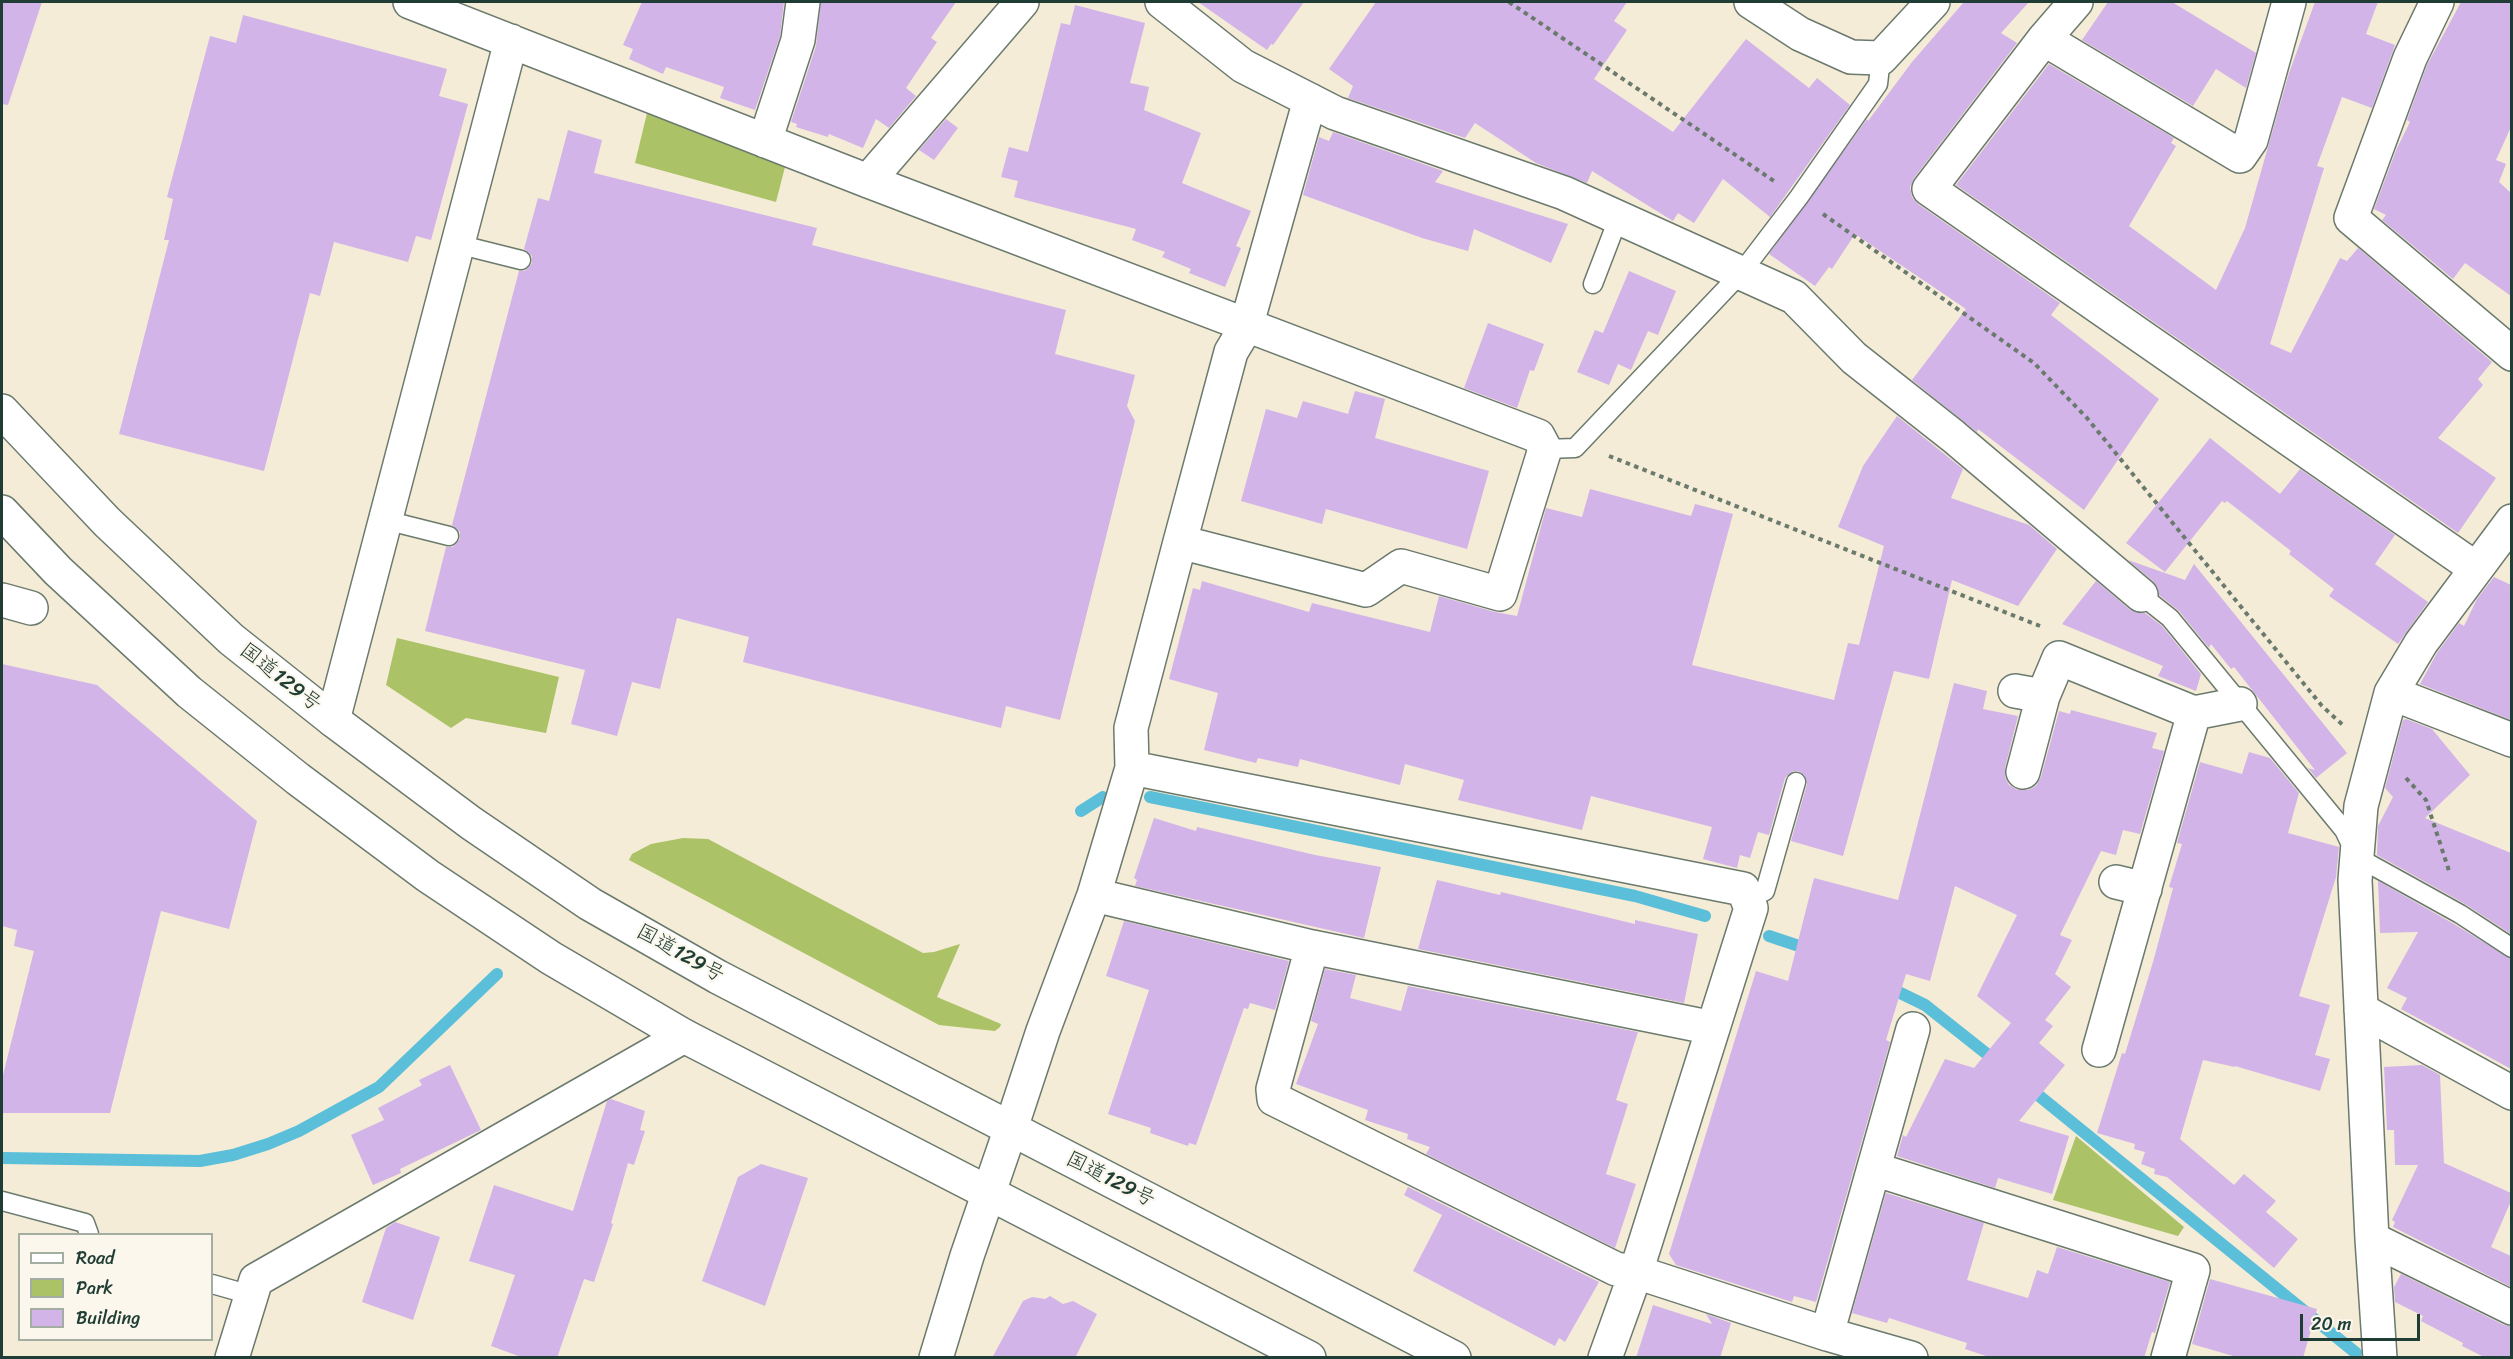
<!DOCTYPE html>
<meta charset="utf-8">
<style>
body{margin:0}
#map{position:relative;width:2513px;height:1359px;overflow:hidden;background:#f5ecd7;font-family:Sriracha,sans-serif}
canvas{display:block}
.frame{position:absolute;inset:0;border:3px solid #1f3d34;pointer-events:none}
.legend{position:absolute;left:18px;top:1233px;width:195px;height:108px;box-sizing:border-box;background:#fbf7ec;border:2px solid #a3ada2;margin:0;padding:8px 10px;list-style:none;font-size:18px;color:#1f3d34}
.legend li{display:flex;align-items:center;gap:12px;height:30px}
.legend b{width:30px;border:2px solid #a3ada2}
.scale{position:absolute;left:2300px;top:1314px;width:120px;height:27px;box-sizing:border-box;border:3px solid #1f3d34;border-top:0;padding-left:8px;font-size:18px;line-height:21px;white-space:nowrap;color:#1f3d34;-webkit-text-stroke:4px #fbf7ec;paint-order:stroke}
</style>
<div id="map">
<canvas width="2513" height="1359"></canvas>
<div class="frame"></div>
<ul class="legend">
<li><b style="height:8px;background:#fff"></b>Road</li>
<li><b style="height:16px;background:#abc267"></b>Park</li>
<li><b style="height:16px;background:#d2b4e8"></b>Building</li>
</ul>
<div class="scale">20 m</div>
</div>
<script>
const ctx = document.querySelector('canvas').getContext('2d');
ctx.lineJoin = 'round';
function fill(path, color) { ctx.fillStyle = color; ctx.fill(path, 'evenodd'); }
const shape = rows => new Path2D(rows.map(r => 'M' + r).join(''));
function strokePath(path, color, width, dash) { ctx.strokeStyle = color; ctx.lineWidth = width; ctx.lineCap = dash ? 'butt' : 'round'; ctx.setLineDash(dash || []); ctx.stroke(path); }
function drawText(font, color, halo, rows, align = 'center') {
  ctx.font = font + ' Sriracha,"Klee One",sans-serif'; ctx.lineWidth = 4.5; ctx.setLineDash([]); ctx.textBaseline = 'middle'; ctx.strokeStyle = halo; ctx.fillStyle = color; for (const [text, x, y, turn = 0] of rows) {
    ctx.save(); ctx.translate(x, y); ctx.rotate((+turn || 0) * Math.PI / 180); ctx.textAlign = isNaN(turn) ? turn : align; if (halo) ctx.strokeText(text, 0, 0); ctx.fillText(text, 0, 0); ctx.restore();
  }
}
fill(shape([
 [648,109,786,163,776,202,635,163],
 [397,638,559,677,546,733,466,718,451,728,386,685],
 [683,838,708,839,923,953,934,952,960,944,937,997,1001,1024,1000,1027,995,1031,939,1025,629,860,632,854,651,844],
 [2076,1136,2184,1227,2178,1236,2053,1200]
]), '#abc267');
strokePath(shape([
 [1150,797,1635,896,1705,916],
 [1081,811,1103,797],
 [1769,936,1811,950],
 [1886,986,1925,1005,1997,1062],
 [2027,1086,2356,1353],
 [2,1158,200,1161,233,1155,268,1144,299,1131,379,1087,497,974]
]), '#5bbfd9', 12);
fill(shape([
 [2,2,42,2,8,105,2,104],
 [642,2,784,2,780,36,755,110,720,98,724,87,666,67,663,74,629,59,633,49,623,45],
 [821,2,956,2,931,38,937,42,906,88,916,96,889,128,876,119,863,148,829,134,828,137,796,127,797,124,791,122,816,46],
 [1198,2,1304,2,1273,45,1271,44,1267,50],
 [1376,2,1627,2,1614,21,1627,30,1594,79,1673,132,1746,39,1809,88,1817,78,1850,105,1770,217,1723,179,1694,223,1678,213,1673,221,1592,171,1587,183,1536,163,1475,123,1465,138,1348,98,1353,86,1329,69],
 [1964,2,2029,2,2001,33,2017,43,1914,178,1910,187,1912,197,1918,204,2060,303,2051,315,2159,399,2084,510,1978,429,1977,432,1912,380,1966,309,1855,234,1832,269,1829,267,1815,286,1769,254,1867,119,1868,121,1912,62],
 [2108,2,2172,2,2256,53,2246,88,2216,69,2193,106,2082,40],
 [2315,2,2378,2,2366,34,2395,45,2372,108,2342,97,2317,166,2324,168,2270,344,2291,353,2340,258,2347,261,2358,248,2492,362,2478,379,2483,385,2438,438,2496,478,2458,533,1956,185,2049,64,2174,138,2171,143,2176,146,2129,226,2216,290,2245,228,2289,73],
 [2461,2,2511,2,2511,127,2496,160,2506,164,2499,182,2511,193,2511,296,2465,263,2453,279,2382,220,2386,215,2374,209,2397,148,2410,122,2407,120,2427,65],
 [1075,5,1145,23,1130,83,1149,87,1144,110,1201,133,1182,183,1251,211,1236,246,1241,248,1225,287,1189,273,1191,269,1162,257,1165,252,1132,240,1136,229,1014,197,1018,181,1001,177,1009,147,1028,152,1061,23,1070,25],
 [243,15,447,69,439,96,468,104,431,240,416,236,408,262,334,242,320,296,310,293,264,471,119,434,169,240,164,240,173,199,167,197,210,36,236,43],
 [946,119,958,128,934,160,919,150],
 [568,130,602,140,594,173,817,228,812,245,1066,310,1055,354,1135,375,1127,406,1135,421,1060,720,1006,706,1001,728,743,662,749,637,677,618,660,689,632,682,617,736,571,724,585,670,425,631,446,547,453,547,460,539,460,532,452,525,519,271,525,271,532,263,532,256,524,249,538,198,549,201],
 [1333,132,1443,171,1435,182,1568,224,1551,263,1474,229,1468,251,1422,238,1303,195,1319,137,1329,141],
 [1629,271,1676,291,1658,335,1648,331,1631,370,1618,364,1609,385,1577,372,1595,330,1603,333],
 [1488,323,1544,344,1534,371,1530,370,1517,408,1464,388],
 [1355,391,1385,399,1375,438,1489,471,1467,549,1326,509,1322,524,1241,501,1266,409,1297,418,1303,401,1348,414],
 [1897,416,1963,469,1951,498,2029,525,2057,549,2018,606,1952,580,1929,679,1894,671,1843,856,1791,841,1807,784,1804,775,1798,771,1793,771,1785,778,1769,835,1758,832,1750,858,1740,855,1737,868,1703,859,1712,827,1591,796,1582,830,1458,800,1464,780,1405,764,1400,785,1300,759,1298,767,1258,758,1256,763,1204,750,1218,693,1169,679,1193,588,1200,590,1202,581,1309,612,1312,603,1430,632,1439,596,1495,612,1517,616,1546,508,1582,517,1590,489,1691,516,1695,504,1733,514,1692,665,1834,700,1848,643,1859,645,1884,546,1838,527,1863,466],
 [2210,438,2280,494,2300,469,2395,535,2375,564,2428,602,2398,644,2329,596,2334,589,2289,554,2291,551,2227,501,2225,503,2222,501,2165,572,2126,543],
 [2128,560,2185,580,2194,564,2347,753,2316,778,2308,768,2315,770,2234,667,2231,669,2211,644,2209,648,2179,611,2159,595,2158,588,2153,581],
 [2494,577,2511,585,2511,720,2420,684,2437,653,2459,623,2464,626,2477,599],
 [2096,581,2129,609,2137,613,2145,613,2162,626,2201,674,2196,691,2158,676,2163,666,2062,624],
 [2,664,97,685,257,821,229,929,161,911,110,1113,2,1113,2,1079,34,951,14,946,17,930,2,926],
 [1954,683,1987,691,1983,709,2018,716,2005,768,2005,777,2009,785,2018,790,2028,790,2036,786,2041,777,2059,711,2070,714,2071,710,2157,733,2152,748,2164,751,2140,834,2123,830,2116,855,2101,851,2060,935,2072,940,2055,974,2071,987,2045,1020,2053,1026,2039,1043,2065,1065,2019,1121,2069,1136,2052,1194,1998,1178,1995,1188,1897,1156,1903,1135,1906,1137,1945,1059,1974,1068,2011,1023,1977,996,2017,915,1955,886,1930,981,1906,974,1886,1040,1890,1042,1816,1302,1794,1296,1792,1302,1676,1265,1669,1254,1756,971,1788,981,1814,878,1898,900],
 [2406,719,2432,729,2470,775,2425,818,2511,853,2511,934,2465,904,2377,855,2378,826,2393,797,2385,788,2403,720],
 [2249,752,2270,758,2299,793,2288,833,2339,847,2336,877,2299,996,2330,1005,2315,1055,2330,1059,2320,1091,2235,1066,2235,1067,2203,1060,2180,1139,2234,1185,2244,1174,2276,1201,2266,1212,2298,1239,2274,1268,2167,1177,2154,1174,2155,1169,2141,1164,2145,1152,2134,1149,2135,1144,2097,1133,2122,1053,2125,1054,2153,962,2173,888,2169,887,2182,844,2177,843,2200,762,2242,774],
 [1154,818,1196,831,1197,827,1315,855,1381,867,1364,938,1135,886,1137,880,1134,878],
 [1437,880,1500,895,1501,892,1635,924,1635,920,1698,934,1684,1003,1418,949],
 [2378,881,2454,924,2511,959,2511,1069,2401,1009,2407,998,2387,988,2418,932,2380,933],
 [1124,921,1289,961,1275,1010,1250,1003,1248,1009,1244,1008,1196,1145,1189,1143,1188,1146,1150,1133,1151,1128,1108,1114,1149,990,1106,976],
 [1325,969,1356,975,1350,998,1401,1011,1408,986,1638,1032,1616,1100,1628,1104,1606,1174,1636,1184,1615,1248,1426,1154,1430,1147,1407,1139,1408,1134,1365,1120,1368,1110,1296,1084,1318,1024,1311,1021],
 [450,1065,481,1130,400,1169,401,1173,373,1185,351,1135,384,1120,378,1108,422,1085,419,1080],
 [2422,1065,2440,1075,2444,1163,2511,1193,2511,1201,2491,1247,2511,1256,2511,1287,2393,1227,2395,1222,2392,1220,2418,1165,2395,1165,2394,1130,2387,1130,2384,1067],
 [611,1099,645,1111,640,1130,645,1131,634,1165,628,1163,611,1223,613,1224,594,1282,584,1279,557,1358,524,1358,491,1346,515,1275,469,1261,494,1185,573,1211,607,1101],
 [761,1164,808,1178,765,1306,702,1281,738,1177],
 [1408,1187,1599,1282,1565,1342,1559,1338,1555,1346,1413,1271,1442,1215,1404,1195],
 [1886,1193,1984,1223,1967,1280,2028,1298,2037,1270,2048,1274,2057,1247,2170,1282,2155,1333,2152,1332,2144,1358,1992,1358,1965,1349,1967,1343,1889,1318,1887,1323,1852,1313],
 [395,1222,440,1237,413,1320,362,1302,386,1228],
 [2401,1274,2504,1325,2511,1326,2511,1358,2486,1358,2462,1346,2463,1343,2421,1321,2423,1316,2395,1302,2394,1287],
 [2210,1279,2317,1309,2303,1358,2240,1358,2192,1344],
 [1050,1296,1063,1304,1073,1301,1097,1314,1075,1358,992,1358,1023,1301,1032,1297,1045,1299],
 [1653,1305,1712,1324,1706,1314,1731,1323,1720,1358,1636,1358]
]), '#d2b4e8');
const lane = shape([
 [457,244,521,260],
 [1593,284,1618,219],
 [1545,449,1575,448,1741,273,1799,197,1878,84,1881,58],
 [385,520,449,536],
 [2141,595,2170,618,2344,830,2357,857,2460,914,2512,948],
 [1748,900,1765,891,1796,782],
 [2,1201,85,1223,89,1234],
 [212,1284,251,1295]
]);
const street = shape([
 [410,2,868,181,1538,436,1545,449,1500,594,1401,566,1366,590,1180,542],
 [1162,2,1243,66,1335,113,1564,193,1794,297,1854,358,1953,436,2141,595],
 [1751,2,1800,34,1851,57,1881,58,1933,2],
 [2289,2,2251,140,2240,156,2044,39,1929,189,2475,568],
 [2437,2,2410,58,2351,218,2512,354],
 [2044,39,2076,2],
 [765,141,798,40,803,2],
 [868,181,1022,2],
 [2,600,31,608],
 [2015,691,2043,696,2059,658,2194,713],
 [2391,693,2512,740],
 [333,720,511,41],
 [1132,768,1743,889,1751,908,1636,1272,1605,1358],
 [2023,772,2043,696],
 [2116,882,2145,889],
 [1094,895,1312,947,1713,1028],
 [1312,947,1273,1089,1274,1099,1616,1269,1636,1272,1827,1334,1911,1358],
 [2361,1010,2512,1093],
 [2099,1050,2194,713,2240,704],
 [1011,1128,1043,1031,1094,895,1132,768,1131,728,1180,542,1231,352,1246,327,1310,100],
 [1874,1169,2193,1270,2168,1358],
 [2372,1239,2512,1308],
 [1827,1334,1913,1029],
 [232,1358,256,1280,684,1036],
 [2380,1358,2372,1239,2355,880,2361,806,2391,693,2421,643,2512,521]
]);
const secondary = shape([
 [936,1358,967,1256,1011,1128]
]);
const highway = shape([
 [2,411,107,522,231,639,333,720,471,823,590,904,718,977,1454,1358],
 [2,512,58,571,189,692,298,779,428,876,551,958,684,1036,1309,1358]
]);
strokePath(lane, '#6a7a6d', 21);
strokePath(street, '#6a7a6d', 36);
strokePath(secondary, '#6a7a6d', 36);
strokePath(highway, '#6a7a6d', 36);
strokePath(shape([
 [1509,2,1774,181],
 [1823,214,2034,363,2087,418,2322,706,2344,726],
 [1609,456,2040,626],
 [2406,778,2426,800,2450,874]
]), '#6a7a6d', 4, [4.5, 4.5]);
strokePath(lane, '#fff', 18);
strokePath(street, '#fff', 33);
strokePath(secondary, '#fff', 33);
strokePath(highway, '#fff', 33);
drawText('21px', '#1f3d34', '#fbf7ec', [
 ["国道129号",280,678,38],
 ["国道129号",680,954,29],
 ["国道129号",1110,1180,27]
]);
</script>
